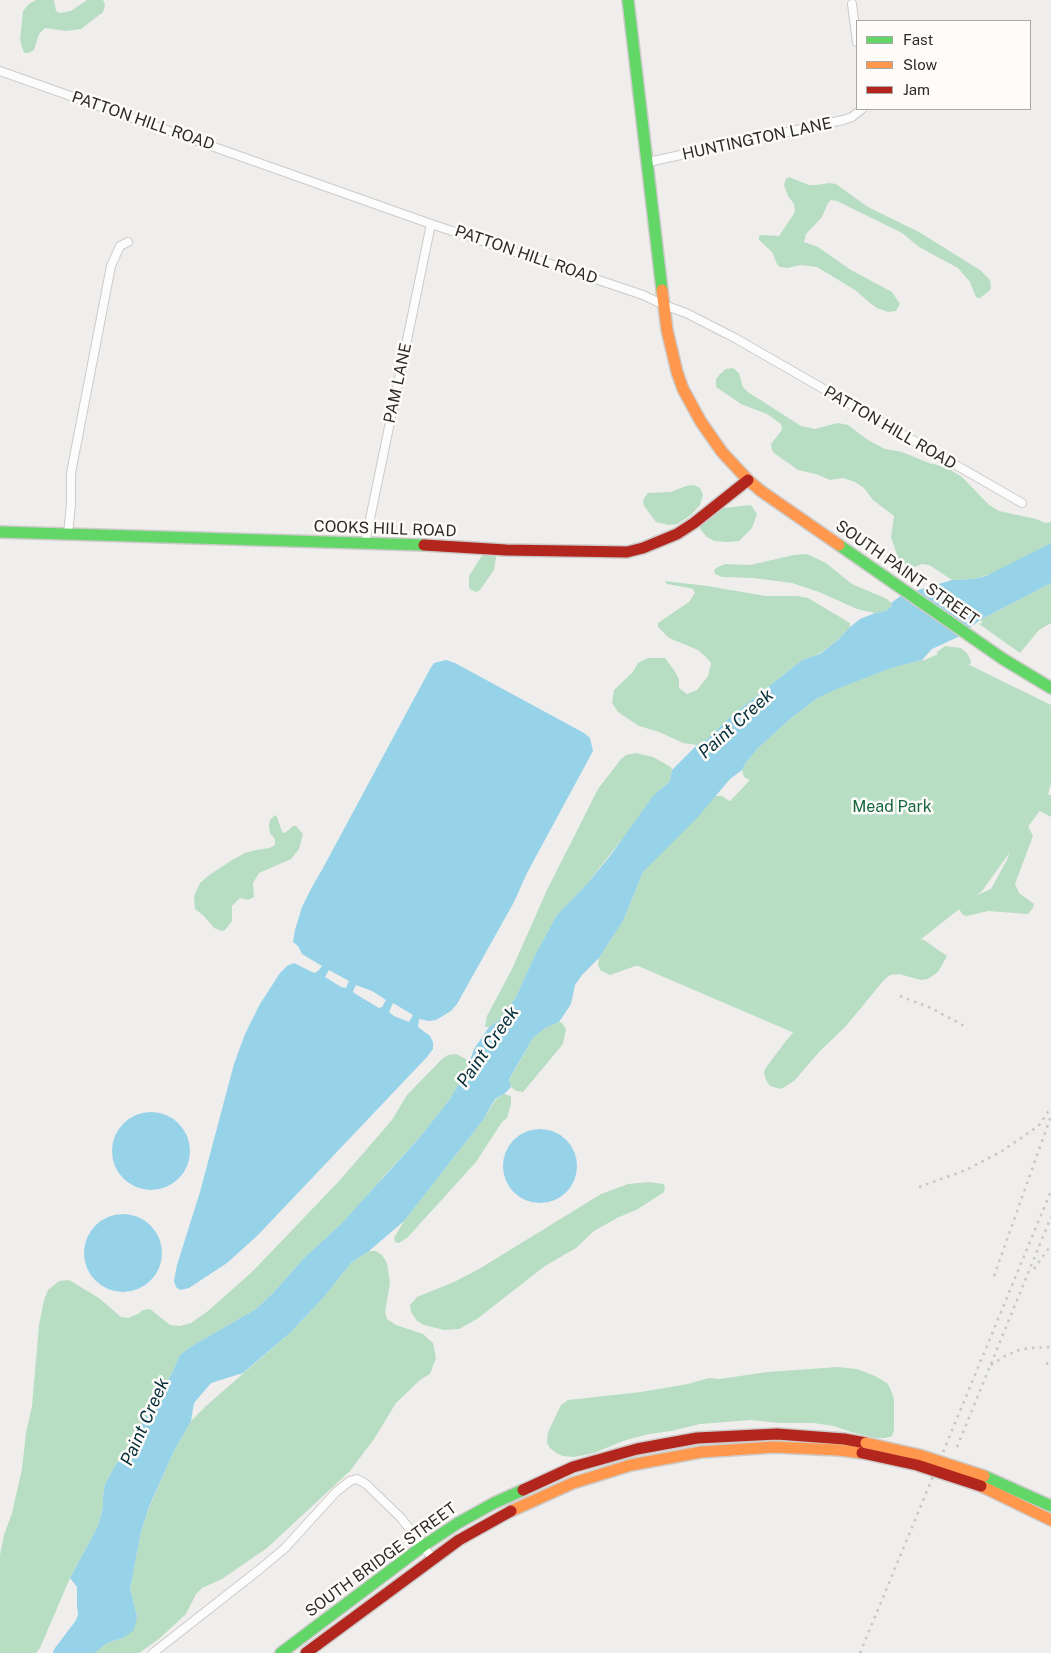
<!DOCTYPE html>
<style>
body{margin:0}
#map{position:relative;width:1051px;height:1653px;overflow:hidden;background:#f0eeec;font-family:"Public Sans",sans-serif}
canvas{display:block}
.legend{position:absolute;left:856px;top:20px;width:175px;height:90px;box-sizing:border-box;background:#fefcf9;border:1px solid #aaa8a6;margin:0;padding:6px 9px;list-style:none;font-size:15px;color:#2c2b2a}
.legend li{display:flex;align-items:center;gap:10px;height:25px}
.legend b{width:25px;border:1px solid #aaa8a6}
</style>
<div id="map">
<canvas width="1051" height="1653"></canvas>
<ul class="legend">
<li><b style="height:6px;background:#63d668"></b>Fast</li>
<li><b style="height:6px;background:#ff974d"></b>Slow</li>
<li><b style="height:6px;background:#b3261e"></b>Jam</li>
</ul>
</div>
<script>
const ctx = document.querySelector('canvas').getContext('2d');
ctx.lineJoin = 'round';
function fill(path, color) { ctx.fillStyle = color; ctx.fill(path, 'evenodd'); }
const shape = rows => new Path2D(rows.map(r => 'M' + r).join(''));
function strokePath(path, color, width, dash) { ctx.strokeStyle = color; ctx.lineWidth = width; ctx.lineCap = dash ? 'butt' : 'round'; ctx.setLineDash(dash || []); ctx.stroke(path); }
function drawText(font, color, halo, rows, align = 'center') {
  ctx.font = font + ' "Public Sans",sans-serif'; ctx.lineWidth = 5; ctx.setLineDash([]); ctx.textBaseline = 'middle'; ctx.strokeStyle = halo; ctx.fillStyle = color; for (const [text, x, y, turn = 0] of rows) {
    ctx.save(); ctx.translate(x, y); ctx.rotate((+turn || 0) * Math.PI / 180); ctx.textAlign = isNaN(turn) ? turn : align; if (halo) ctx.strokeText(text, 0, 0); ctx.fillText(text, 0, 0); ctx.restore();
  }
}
fill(shape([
 [943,652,1051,705,1051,783,1046,802,982,891,823,1017,801,1036,615,956,675,860,819,706]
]), '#b8dec4');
fill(shape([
 [36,0,54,0,56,11,60,13,71,11,87,0,103,0,105,5,103,12,81,29,66,31,45,28,39,34,34,50,29,53,24,53,20,40,23,11,29,4],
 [789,177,809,185,816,185,829,183,836,184,868,207,919,232,980,270,990,280,991,288,989,291,980,298,977,298,975,295,970,282,958,268,919,247,902,233,837,201,831,200,828,203,822,217,806,234,804,242,818,247,851,270,892,292,900,304,896,311,888,312,877,308,870,303,855,290,817,267,801,265,787,268,780,267,777,264,772,252,759,240,759,236,762,235,779,236,795,212,794,204,788,196,784,185,786,179],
 [733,368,739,373,743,387,748,392,801,426,815,429,838,423,848,425,868,440,885,449,902,452,929,463,946,467,962,477,989,505,999,511,1036,519,1046,523,1051,522,1051,543,994,573,974,579,952,580,929,565,922,564,912,568,906,565,898,558,891,537,894,516,873,500,864,488,855,482,843,478,830,480,816,474,798,470,774,453,772,450,771,444,782,430,781,424,767,414,741,404,716,387,716,379,720,374,726,369],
 [694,485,700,488,703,495,700,505,691,515,677,524,669,525,656,522,644,506,643,500,648,493,671,492,686,486],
 [751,505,757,514,752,528,739,541,727,542,714,541,707,537,700,529,701,525,712,514,724,508],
 [485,553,495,555,496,558,494,570,480,590,476,592,471,590,469,587,469,576,481,557],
 [807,554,826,563,852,584,887,599,891,603,892,606,886,611,875,613,857,609,819,592,792,583,753,578,722,577,715,574,714,571,716,568,725,564,750,565,794,555],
 [665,581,707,586,766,596,797,596,808,598,850,623,850,627,839,639,819,654,802,660,730,717,707,739,697,745,683,743,659,732,639,726,618,712,612,703,614,690,633,672,638,663,648,658,665,658,674,670,679,679,679,688,687,694,697,690,708,676,711,663,706,657,698,650,669,638,658,627,658,623,689,602,695,593,693,589,689,588,667,584],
 [1051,583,1051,623,1039,630,1020,653,979,624,983,622,980,620],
 [945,646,961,648,967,653,971,661,970,664,965,667,957,666,938,655,937,652],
 [922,660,932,664,938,668,944,676,944,680,918,708,911,712,889,711,850,729,842,736,835,749,833,768,840,796,847,806,855,811,876,817,882,817,892,813,893,807,885,791,886,777,907,742,916,734,925,729,943,727,956,729,970,725,1005,731,1012,739,1017,748,1015,771,1016,786,1006,813,1000,824,982,839,960,847,953,848,874,829,859,834,843,845,836,845,821,826,805,823,795,811,795,807,805,800,812,791,816,781,815,777,808,775,784,789,772,791,744,777,742,770,745,764,757,749,789,720,816,699,831,691,891,668],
 [636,753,653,757,671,767,672,770,670,781,661,789,587,884,557,915,535,955,515,999,498,1021,489,1027,485,1027,487,1016,512,969,547,890,598,789,621,759,626,755],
 [1044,794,1051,795,1051,817,1040,811,1034,804,1035,797],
 [715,796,722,796,745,812,747,815,742,825,740,846,746,848,769,841,779,843,782,846,783,852,782,865,778,872,764,876,741,878,729,877,716,871,704,873,688,895,663,922,661,929,663,943,654,958,647,962,610,975,600,970,598,964,599,958,623,921,643,872],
 [275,815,277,817,282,832,285,833,293,826,296,826,303,834,299,849,291,859,259,873,253,883,254,897,248,900,240,898,232,906,232,921,225,930,222,931,214,928,204,916,195,909,194,896,200,883,208,876,232,860,245,853,256,850,269,848,275,845,275,839,270,833,269,826,270,820],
 [1024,826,1028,826,1033,836,1015,884,1019,893,1034,904,1033,908,1028,914,988,911,967,916,963,915,959,909,960,906,968,899,991,889,1007,860,1015,837],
 [717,903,723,907,739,933,740,945,737,954,733,958,730,967,728,969,701,961,692,954,688,943,688,939,698,928,705,908,710,905],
 [914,939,924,940,947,956,938,972,928,979,921,980,899,974,890,975,884,980,846,1026,820,1051,794,1081,781,1089,770,1086,766,1080,764,1073,765,1069,785,1042,816,1006,833,990,885,962,905,944],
 [559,1022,562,1023,566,1029,563,1044,523,1092,516,1091,511,1087,509,1080,533,1038,545,1028],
 [456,1054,468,1060,466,1071,450,1099,420,1137,384,1176,363,1201,343,1222,304,1258,273,1293,256,1309,192,1346,180,1355,171,1375,148,1411,138,1433,115,1466,105,1484,103,1496,103,1507,98,1526,70,1578,40,1648,36,1653,0,1653,0,1555,4,1535,12,1513,22,1469,26,1433,32,1406,39,1325,44,1300,48,1290,59,1281,69,1280,99,1298,121,1317,128,1318,138,1314,143,1310,150,1309,170,1325,180,1326,191,1323,208,1311,253,1271,340,1180,392,1120,407,1095,442,1059,448,1055],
 [504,1094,511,1096,511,1104,507,1118,502,1122,476,1162,408,1237,399,1243,395,1242,394,1238,404,1221,483,1120,496,1099],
 [649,1182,663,1184,665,1186,664,1192,638,1209,617,1218,594,1231,576,1248,545,1266,477,1319,459,1329,444,1330,424,1325,417,1321,411,1312,410,1305,417,1297,454,1282,479,1269,601,1194,628,1184],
 [369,1251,376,1251,382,1255,387,1263,390,1283,385,1312,387,1319,396,1325,423,1334,433,1343,436,1358,430,1374,420,1380,396,1403,374,1439,350,1471,267,1548,222,1579,202,1588,196,1594,186,1614,160,1638,139,1653,95,1653,107,1643,123,1638,137,1616,130,1589,141,1532,149,1508,174,1451,191,1421,207,1405,291,1332,323,1298,351,1263],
 [838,1367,857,1369,875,1376,887,1383,890,1388,894,1399,894,1430,892,1436,886,1438,876,1438,851,1432,834,1426,813,1423,779,1423,751,1420,700,1424,671,1431,649,1434,623,1441,594,1453,574,1457,563,1456,556,1453,550,1448,547,1443,548,1432,561,1405,568,1400,641,1392,688,1384,709,1378,720,1379,767,1372]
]), '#b7ddc3');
fill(shape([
 [1051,543,1051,583,980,620,958,637,932,649,922,660,891,668,832,691,816,699,789,720,757,749,745,764,742,770,730,779,697,818,643,872,623,921,599,958,582,975,575,985,571,1004,559,1022,545,1028,533,1038,512,1074,509,1080,511,1087,504,1094,495,1099,483,1120,404,1221,369,1251,351,1263,323,1298,291,1332,243,1373,211,1383,194,1403,191,1421,174,1451,149,1507,141,1532,130,1589,137,1616,134,1630,123,1638,107,1643,95,1653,59,1653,66,1650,81,1629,77,1607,77,1587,70,1578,98,1526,103,1507,103,1496,105,1484,115,1466,138,1433,148,1411,171,1375,180,1355,192,1346,256,1309,273,1293,304,1258,343,1222,420,1137,450,1099,466,1071,474,1049,489,1027,498,1021,515,999,535,955,557,915,587,884,610,856,653,796,670,781,672,770,697,745,707,739,730,717,802,660,820,654,839,639,850,627,860,619,875,613,886,611,892,606,891,603,902,595,952,580,974,579,986,576],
 [446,660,455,663,584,733,590,738,593,751,527,873,514,902,457,1004,451,1011,436,1020,429,1021,419,1019,418,1027,430,1036,433,1042,433,1049,427,1057,257,1236,227,1263,189,1288,180,1290,176,1287,174,1281,177,1265,200,1192,234,1064,245,1034,260,1004,280,973,287,966,294,963,314,973,318,971,322,966,302,954,298,946,293,942,295,930,302,907,312,887,323,868,430,669,434,663],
 [329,970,349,981,346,988,341,987,325,977],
 [356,985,372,991,386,1000,382,1007,379,1008,354,993,353,991],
 [393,1003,413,1015,409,1022,394,1016,389,1012],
 '112 1151a39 39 0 1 1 78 0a39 39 0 1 1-78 0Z',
 '503 1166a37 37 0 1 1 74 0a37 37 0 1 1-74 0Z',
 '84 1253a39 39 0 1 1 78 0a39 39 0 1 1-78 0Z'
]), '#96d2e8');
strokePath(shape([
 [60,1653,82,1624,87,1610]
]), '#96d2e8', 14);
const street = shape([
 [852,4,857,42],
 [0,71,431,224,643,295,664,305,686,313,735,338,1022,503],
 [648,162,843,120,852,117,862,109],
 [68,534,71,504,71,473,111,266,120,246,128,242],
 [365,543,431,224],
 [153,1653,260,1569,285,1548,336,1492,350,1481,357,1479,366,1484,401,1518,433,1559]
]);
const fast = shape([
 [628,0,662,290],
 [0,532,424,545],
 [839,545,1003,659,1051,688],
 [984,1476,1051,1506],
 [281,1653,423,1546,458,1523,494,1503,523,1490]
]);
const slow = shape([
 [662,290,667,330,677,372,683,389,701,422,722,452,748,480,761,491,839,545],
 [981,1486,1051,1520],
 [511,1511,573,1483,631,1465,701,1452,774,1447,839,1450,862,1453]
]);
const jam = shape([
 [424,545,506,550,627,552,643,548,677,534,694,523,748,480],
 [523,1490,573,1467,637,1449,697,1438,777,1434,844,1439,866,1443],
 [306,1653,459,1540,511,1511]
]);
strokePath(street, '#cccbc9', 10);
strokePath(fast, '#cccbc9', 14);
strokePath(slow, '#cccbc9', 14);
strokePath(jam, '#cccbc9', 14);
strokePath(street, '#fdfcfc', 8);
strokePath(fast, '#63d668', 11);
strokePath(slow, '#ff974d', 11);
strokePath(jam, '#b3261e', 11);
strokePath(shape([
 [900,996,931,1008,968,1028],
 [919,1187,966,1170,1002,1151,1034,1129,1040,1124,1051,1107],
 [1034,1269,1051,1245],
 [994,1276,1051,1116],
 [1046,1363,1051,1365],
 [991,1365,1005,1356,1019,1350,1030,1348,1051,1347],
 [957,1447,1051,1217],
 [860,1653,1051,1191]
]), '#c7c7c7', 2.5, [2.5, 5]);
const slowBridge = shape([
 [866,1443,919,1455,984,1476]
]);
const jamBridge = shape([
 [862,1453,917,1465,981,1486]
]);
strokePath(slowBridge, '#cccbc9', 14, []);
strokePath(jamBridge, '#cccbc9', 14, []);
strokePath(slowBridge, '#ff974d', 11);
strokePath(jamBridge, '#b3261e', 11);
drawText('16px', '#2c2b2a', '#fefcf9', [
 ["PATTON HILL ROAD",143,121,19],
 ["HUNTINGTON LANE",757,139,-12],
 ["PATTON HILL ROAD",526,255,19],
 ["PAM LANE",398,383,-78],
 ["PATTON HILL ROAD",890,428,30],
 ["COOKS HILL ROAD",385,529,2],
 ["SOUTH PAINT STREET",907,573,35],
 ["SOUTH BRIDGE STREET",381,1560,-36]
]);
drawText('16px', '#17673e', '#fefcf9', [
 ["Mead Park",892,807]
]);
drawText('italic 18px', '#052f3d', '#fefcf9', [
 ["Paint Creek",736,724,-42],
 ["Paint Creek",488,1047,-55],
 ["Paint Creek",145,1422,-66]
]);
</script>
